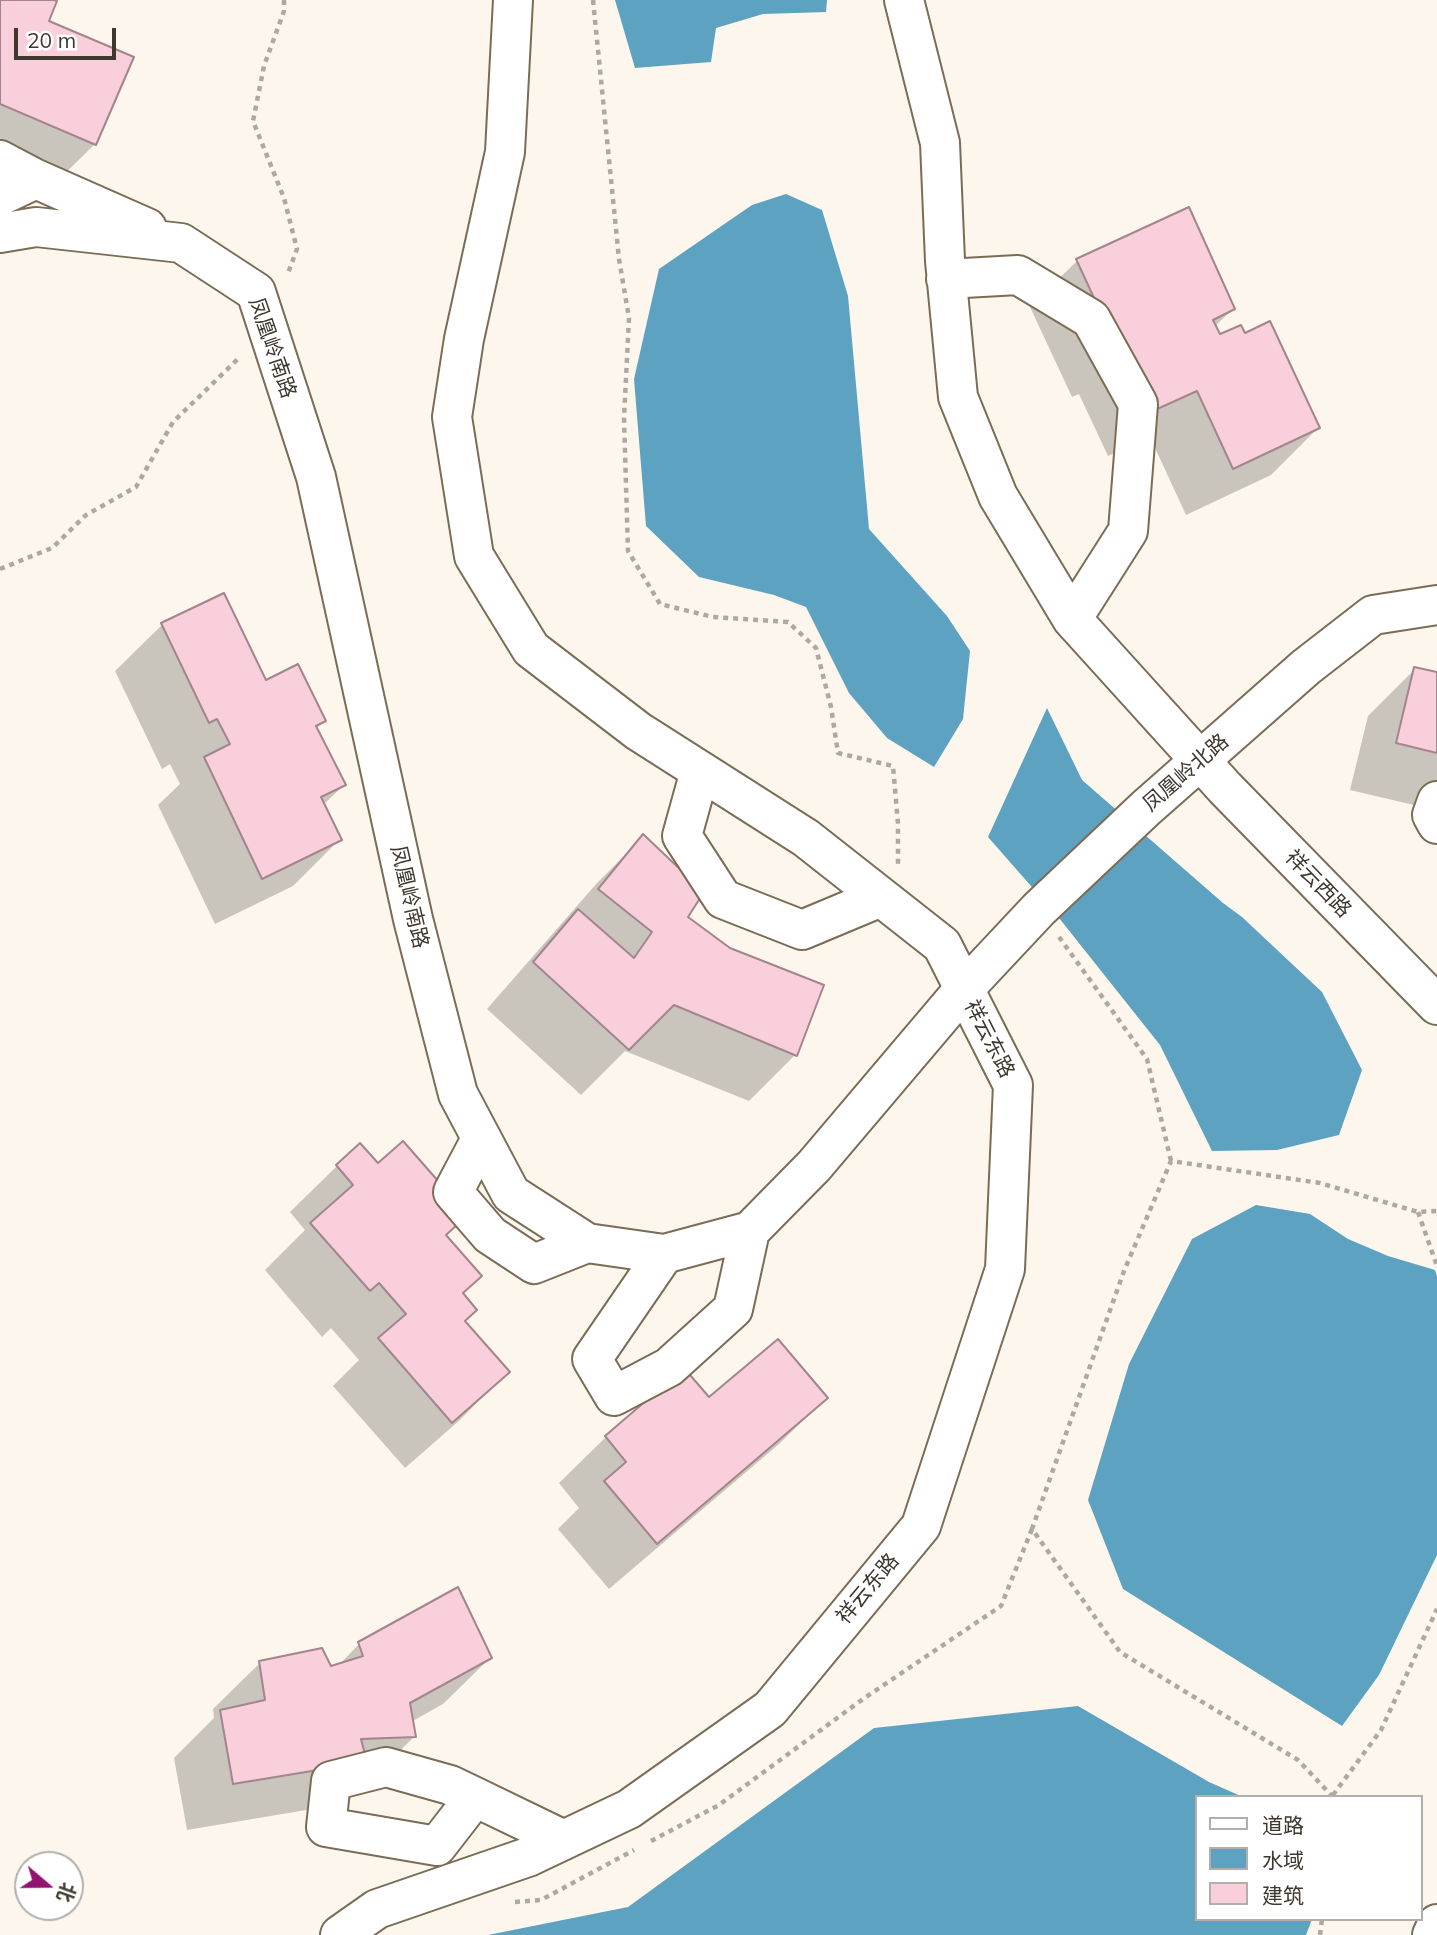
<!DOCTYPE html>
<meta charset="utf-8">
<style>
body{margin:0}
#map{position:relative;width:1437px;height:1935px;overflow:hidden;background:#fcf6ec;font-family:Mulish,"Noto Sans SC",sans-serif}
canvas{display:block}
.legend{position:absolute;left:1195px;top:1795px;width:228px;height:126px;box-sizing:border-box;background:#fff;border:2px solid #b2afab;margin:0;padding:9px 12px;list-style:none;font-size:21px;color:#3e382e}
.legend li{display:flex;align-items:center;gap:14px;height:35px}
.legend b{width:35px;border:2px solid #b2afab}
.north{position:absolute;left:14px;top:1851px;width:70px;height:70px;box-sizing:border-box;background:#fff;border:2px solid #b2afab;border-radius:50%;rotate:110deg;font-size:19px;font-weight:700;line-height:28px;text-align:center;color:#3e382e}
.north::after{content:'';display:block;margin:auto;width:24px;height:32px;background:#931470;clip-path:polygon(50% 0,100% 100%,50% 72%,0 100%)}
.scale{position:absolute;left:14px;top:28px;width:102px;height:32px;box-sizing:border-box;border:4px solid #3e382e;border-top:0;padding-left:9px;font-size:21px;line-height:24px;white-space:nowrap;color:#3e382e;-webkit-text-stroke:5px #fff;paint-order:stroke}
</style>
<div id="map">
<canvas width="1437" height="1935"></canvas>
<ul class="legend">
<li><b style="height:9px;background:#fff"></b>道路</li>
<li><b style="height:19px;background:#5ea2c2"></b>水域</li>
<li><b style="height:19px;background:#f9cfdb"></b>建筑</li>
</ul>
<div class="north">北</div>
<div class="scale">20 m</div>
</div>
<script>
const ctx = document.querySelector('canvas').getContext('2d');
ctx.lineJoin = 'round';
function fill(path, color) { ctx.fillStyle = color; ctx.fill(path, 'evenodd'); }
const shape = rows => new Path2D(rows.map(r => 'M' + r).join(''));
function strokePath(path, color, width, dash) { ctx.strokeStyle = color; ctx.lineWidth = width; ctx.lineCap = dash ? 'butt' : 'round'; ctx.setLineDash(dash || []); ctx.stroke(path); }
function drawText(font, color, halo, rows, align = 'center') {
  ctx.font = font + ' Mulish,"Noto Sans SC",sans-serif'; ctx.lineWidth = 6; ctx.setLineDash([]); ctx.textBaseline = 'middle'; ctx.strokeStyle = halo; ctx.fillStyle = color; for (const [text, x, y, turn = 0] of rows) {
    ctx.save(); ctx.translate(x, y); ctx.rotate((+turn || 0) * Math.PI / 180); ctx.textAlign = isNaN(turn) ? turn : align; if (halo) ctx.strokeText(text, 0, 0); ctx.fillText(text, 0, 0); ctx.restore();
  }
}
fill(shape([
 [615,0,827,0,826,12,763,14,716,28,711,62,635,68],
 [786,194,822,210,848,296,869,529,947,616,970,651,963,719,934,767,887,738,849,693,806,607,774,595,699,577,646,526,634,379,659,269,752,205],
 [1047,708,1082,780,1223,903,1242,917,1322,992,1362,1070,1339,1135,1277,1150,1212,1151,1160,1045,1059,918,988,837],
 [1256,1205,1310,1214,1348,1239,1388,1256,1435,1270,1437,1276,1437,1555,1379,1675,1342,1726,1123,1589,1088,1500,1129,1364,1192,1239],
 [1078,1706,1209,1782,1243,1797,1197,1797,1197,1919,1312,1919,1306,1935,488,1935,628,1907,874,1728]
]), '#5ea2c2');
fill(shape([
 [0,0,49,0,46,21,95,144,48,190,0,170],
 [1077,261,1233,309,1214,327,1219,337,1318,428,1271,475,1186,515,1150,437,1108,456,1079,394,1072,397,1030,307],
 [223,595,265,682,324,721,316,729,344,785,323,805,340,839,293,886,215,924,158,805,180,784,170,764,162,769,115,671,162,625],
 [1415,669,1437,674,1437,817,1431,809,1350,790,1368,716],
 [643,837,686,917,795,1055,749,1101,625,1051,581,1095,487,1009,597,883],
 [337,1166,444,1236,461,1294,463,1322,507,1372,461,1419,405,1468,333,1386,359,1360,331,1328,322,1337,265,1270,305,1230,290,1212],
 [826,1398,779,1444,609,1589,558,1529,579,1508,559,1483,606,1437,709,1400],
 [359,1644,490,1658,443,1704,411,1722,414,1737,367,1783,318,1808,187,1830,174,1758,214,1718,213,1709,260,1663,330,1668,338,1666]
]), '#0003');
const building = shape([
 [0,0,54,0,57,1,49,21,134,57,96,145,0,104,0,0],
 [1189,207,1235,309,1213,320,1220,334,1241,325,1245,333,1270,321,1320,428,1233,469,1197,391,1155,410,1119,352,1076,259,1189,207],
 [224,593,266,680,298,664,326,721,316,726,346,785,321,797,342,840,262,879,204,757,230,744,217,719,209,723,161,623,224,593],
 [1414,667,1437,672,1437,753,1396,743,1414,667],
 [643,834,704,892,688,917,730,948,824,985,797,1056,674,1005,629,1050,533,962,578,909,634,958,652,932,598,889,643,834],
 [403,1141,468,1215,446,1235,482,1276,463,1293,477,1310,465,1321,510,1372,452,1423,378,1338,406,1314,379,1283,370,1291,310,1223,353,1185,336,1165,360,1143,378,1163,403,1141],
 [778,1339,828,1398,657,1544,604,1481,626,1462,605,1436,684,1368,709,1397,778,1339],
 [458,1587,492,1658,410,1703,416,1737,361,1739,367,1762,233,1784,220,1710,265,1700,259,1661,322,1648,331,1666,363,1656,358,1642,458,1587]
]);
fill(building, '#f9cfdb');
strokePath(building, '#a2858d', 2);
const minor = shape([
 [904,0,940,143,945,261,958,397,998,496,1072,619,1225,788,1437,1005],
 [0,160,36,179,147,228],
 [0,196,36,179],
 [0,233,36,227,181,243,256,292,316,477,413,919,458,1094,511,1194,587,1243,664,1254,750,1231,814,1166,964,989,1039,909,1146,808,1306,667,1373,615,1437,605],
 [946,279,1018,275,1091,319,1138,404,1128,531,1072,619],
 [700,771,682,836,723,899,802,930,881,897],
 [1437,801,1432,815,1437,824],
 [481,1139,453,1192,490,1235,534,1264,587,1243],
 [664,1254,592,1359,614,1396,669,1367,733,1309,750,1231],
 [475,1797,437,1846,326,1827,331,1781,386,1767,450,1785,475,1797,564,1840],
 [340,1935,377,1909,528,1857,629,1809,770,1709,921,1526,1005,1269,1013,1085,942,945,806,838,638,731,531,649,474,556,452,417,464,339,505,152,513,0],
 [1432,1935,1437,1924]
]);
strokePath(minor, '#7b6c56', 42);
strokePath(shape([
 [284,0,284,11,264,66,253,121,284,198,297,249,287,276],
 [593,0,619,259,629,318,624,418,628,551,660,604,713,617,788,622,816,648,831,707,838,753,893,766,898,824,898,864],
 [0,569,52,548,86,515,136,487,173,422,240,357],
 [1059,937,1147,1059,1171,1161],
 [1418,1212,1437,1266],
 [1333,1795,1381,1730,1437,1609],
 [1333,1797,1298,1760,1120,1652,1032,1529,1124,1271,1171,1161,1320,1183,1418,1212,1437,1211],
 [651,1841,719,1805,863,1699,1001,1606,1032,1529],
 [515,1902,541,1900,634,1850],
 [1320,1935,1322,1919]
]), '#aea89e', 4.5, [5, 5]);
strokePath(minor, '#fff', 38);
drawText('21px', '#3e382e', '#fff', [
 ["凤凰岭南路",272,348,71],
 ["凤凰岭北路",1186,773,-41],
 ["祥云西路",1318,884,46],
 ["凤凰岭南路",409,897,77],
 ["祥云东路",989,1039,63],
 ["祥云东路",868,1589,-50]
]);
</script>
